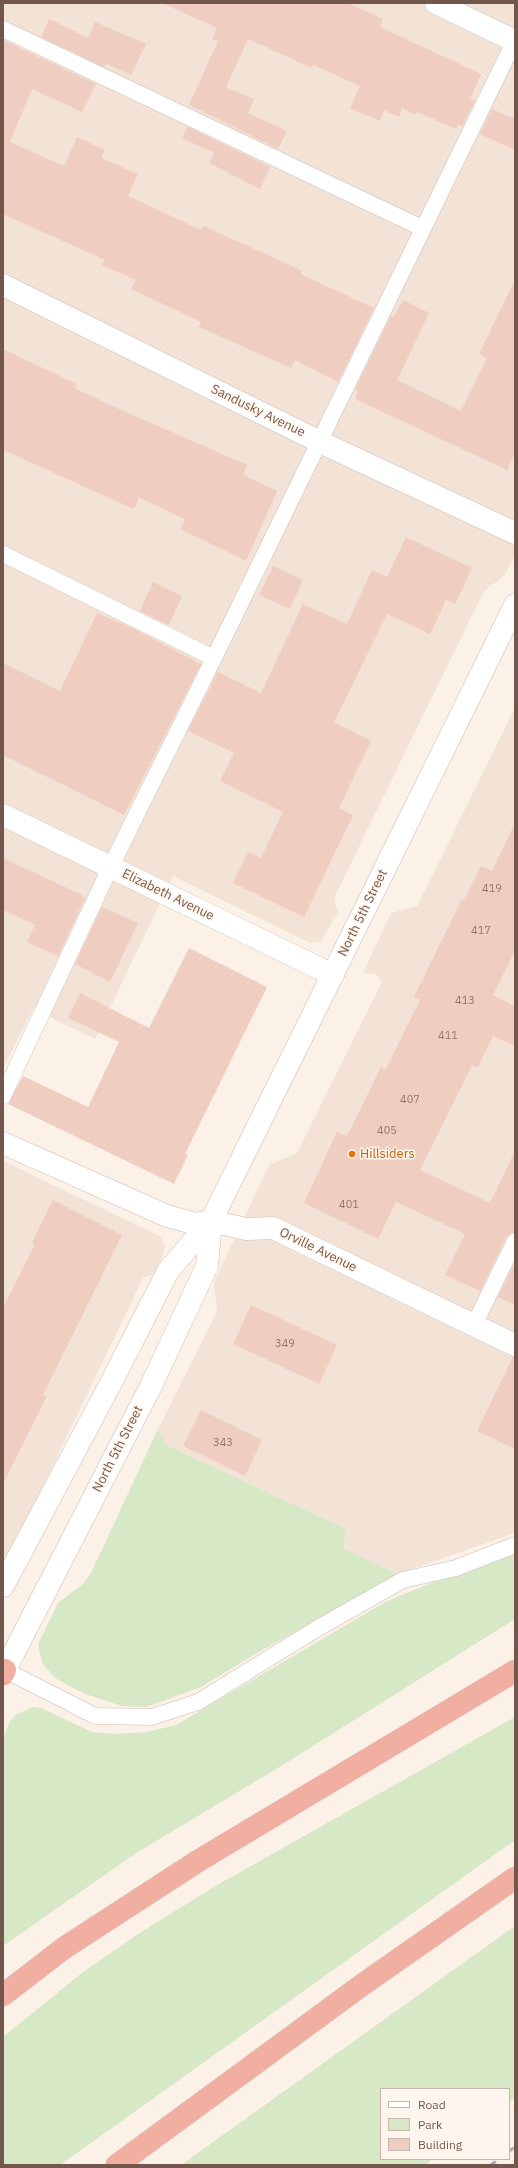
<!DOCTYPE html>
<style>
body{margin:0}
#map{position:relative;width:518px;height:2168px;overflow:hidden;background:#fbf1e7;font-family:"IBM Plex Sans",sans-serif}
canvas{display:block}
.frame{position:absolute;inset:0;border:4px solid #73574d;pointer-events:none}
.legend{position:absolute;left:380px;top:2088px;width:130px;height:72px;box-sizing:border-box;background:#fef6ed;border:1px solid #c6b6ad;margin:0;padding:5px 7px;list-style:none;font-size:12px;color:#73574d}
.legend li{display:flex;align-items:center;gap:8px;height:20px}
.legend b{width:20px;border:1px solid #c6b6ad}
</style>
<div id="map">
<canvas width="518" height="2168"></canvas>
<div class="frame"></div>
<ul class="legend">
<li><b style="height:5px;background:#fff"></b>Road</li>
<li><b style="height:11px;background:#d7e8c6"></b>Park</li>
<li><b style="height:11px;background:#efcec1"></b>Building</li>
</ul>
</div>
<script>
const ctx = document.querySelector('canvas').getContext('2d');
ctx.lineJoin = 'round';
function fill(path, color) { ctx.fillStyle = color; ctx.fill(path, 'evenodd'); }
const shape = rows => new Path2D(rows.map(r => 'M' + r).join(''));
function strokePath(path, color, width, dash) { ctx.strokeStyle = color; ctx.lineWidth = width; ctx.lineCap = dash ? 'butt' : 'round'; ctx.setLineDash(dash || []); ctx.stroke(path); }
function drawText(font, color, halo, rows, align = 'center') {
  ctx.font = font + ' "IBM Plex Sans",sans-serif'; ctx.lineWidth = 3; ctx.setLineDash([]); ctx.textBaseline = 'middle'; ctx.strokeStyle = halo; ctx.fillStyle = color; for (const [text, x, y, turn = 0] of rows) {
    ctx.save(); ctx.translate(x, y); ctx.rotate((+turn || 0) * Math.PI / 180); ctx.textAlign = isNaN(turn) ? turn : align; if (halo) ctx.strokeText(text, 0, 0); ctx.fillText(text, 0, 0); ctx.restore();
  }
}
fill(shape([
 [3,3,515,3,515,555,504,576,484,591,334,898,338,913,321,941,310,943,173,876,95,1039,33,1009,3,1069],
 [515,708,515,1533,398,1574,344,1549,346,1529,166,1445,158,1429,217,1312,214,1282,269,1165,297,1153,382,982,376,974,363,973,391,913,417,906],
 [3,1161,160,1236,165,1246,162,1259,155,1273,143,1278,3,1569]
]), '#f2e3d6');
fill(shape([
 [158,1429,166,1445,346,1529,344,1549,398,1574,255,1654,201,1687,146,1707,122,1706,85,1694,55,1678,42,1663,38,1644,58,1603,84,1583,92,1571],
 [515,1554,515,1619,281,1766,136,1853,3,1946,3,1738,10,1721,17,1714,33,1707,41,1708,92,1732,113,1734,147,1732,176,1725,387,1601,444,1578],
 [515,1717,515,1840,60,2165,3,2165,3,2037,83,1972,144,1930,219,1884],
 [515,1926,515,2098,509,2102,509,2089,381,2089,381,2159,432,2159,426,2165,181,2165]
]), '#d7e8c6');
fill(shape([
 [162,3,348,3,383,19,380,27,481,74,470,99,475,101,462,126,458,124,456,129,417,112,416,115,402,108,399,117,384,110,380,121,350,108,360,86,313,65,312,68,248,39,226,87,254,99,248,113,287,131,278,149,189,105,218,41,212,39,217,28],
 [49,19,88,38,95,22,146,44,131,75,109,65,106,64,104,67,41,37],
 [3,40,96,84,82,112,32,89,10,142,64,166,77,137,105,150,101,158,138,174,128,196,201,230,203,226,275,258,302,271,300,274,374,308,338,382,295,360,291,368,199,327,201,322,131,289,136,280,102,265,105,260,3,214],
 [492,109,515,119,515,150,480,134],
 [188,127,270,167,260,189,209,163,214,153,182,138],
 [515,280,515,453,507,470,355,399,358,391,355,390,391,316,394,317,403,300,429,313,397,380,461,411,487,358,479,354],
 [3,349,76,384,74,388,110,405,247,465,243,475,277,491,246,561,180,529,185,519,139,498,134,509,3,450],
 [406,537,472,568,455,604,446,600,430,634,387,614,334,722,371,741,339,808,353,815,304,917,233,883,248,852,261,858,283,812,220,781,234,753,188,731,218,672,261,693,303,604,347,624,372,570,387,577],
 [273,566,303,580,290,609,259,595],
 [153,582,182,596,169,625,140,611],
 [97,613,132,628,201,664,124,815,3,755,3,663,60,691],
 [515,823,515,951,493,995,515,1006,515,1046,493,1036,478,1067,472,1065,420,1170,490,1203,515,1151,515,1232,506,1237,480,1291,445,1275,465,1234,396,1202,378,1239,304,1203,337,1132,347,1136,381,1067,386,1069,420,1000,414,997,462,899,464,900,481,866,492,871],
 [3,858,82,895,81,896,85,898,58,956,27,942,35,925,3,910],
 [102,907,138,923,110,982,75,964],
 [189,948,267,987,185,1154,188,1155,174,1184,8,1104,23,1076,88,1107,119,1042,68,1018,80,993,149,1028],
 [53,1200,122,1235,43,1395,47,1396,3,1484,3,1308,35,1244,32,1243],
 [515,1263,515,1305,498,1297],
 [251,1305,337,1345,319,1384,233,1344],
 [513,1357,515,1357,515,1449,477,1431],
 [201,1410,262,1440,245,1476,183,1446]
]), '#efcec1');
const service = shape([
 [3,29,422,228],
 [3,554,214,658],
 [3,1096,110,868,214,658,515,40],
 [474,1325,515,1241],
 [5,1670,95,1716,152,1717,198,1702,318,1628,403,1580,456,1568,515,1545]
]);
const minor = shape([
 [436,3,515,41],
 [3,285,320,442,515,533],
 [3,815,333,975],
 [3,1143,167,1216,196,1224,211,1221,246,1229,273,1228,515,1345]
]);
const secondary = shape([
 [3,1586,113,1379,168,1271,211,1221,515,605],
 [5,1670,151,1386,207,1266,211,1221]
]);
const motorway = shape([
 [3,1674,5,1670],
 [3,1995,64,1948,198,1861,515,1671],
 [117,2165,362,1985,515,1878]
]);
strokePath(service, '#cebbb1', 17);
strokePath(minor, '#cebbb1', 23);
strokePath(secondary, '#d1baae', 23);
strokePath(motorway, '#d8d0cd', 23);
strokePath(service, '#fff', 16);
strokePath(minor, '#fff', 22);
strokePath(secondary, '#fff', 22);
strokePath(motorway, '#f1afa2', 22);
strokePath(shape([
 [509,2151,515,2147],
 [491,2165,499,2159]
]), '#b3a6c4', 3, [6, 4]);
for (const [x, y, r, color] of [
 [352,1154,4,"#e8710a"]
]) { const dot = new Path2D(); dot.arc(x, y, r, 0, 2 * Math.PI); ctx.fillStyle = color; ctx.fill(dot); strokePath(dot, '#fef6ed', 1.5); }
drawText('11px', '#92756a', null, [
 ["419",492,889],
 ["417",481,931],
 ["413",465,1001],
 ["411",448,1036],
 ["407",410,1100],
 ["405",387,1131],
 ["401",349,1205],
 ["349",285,1344],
 ["343",223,1443]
]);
drawText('13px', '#73574d', '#fef6ed', [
 ["Sandusky Avenue",258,411,26],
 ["Elizabeth Avenue",168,895,26],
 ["North 5th Street",363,913,-64],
 ["Orville Avenue",318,1250,26],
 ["North 5th Street",118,1449,-63]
]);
drawText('13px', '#c56008', '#fef6ed', [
 ["Hillsiders",360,1154]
], 'left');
</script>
